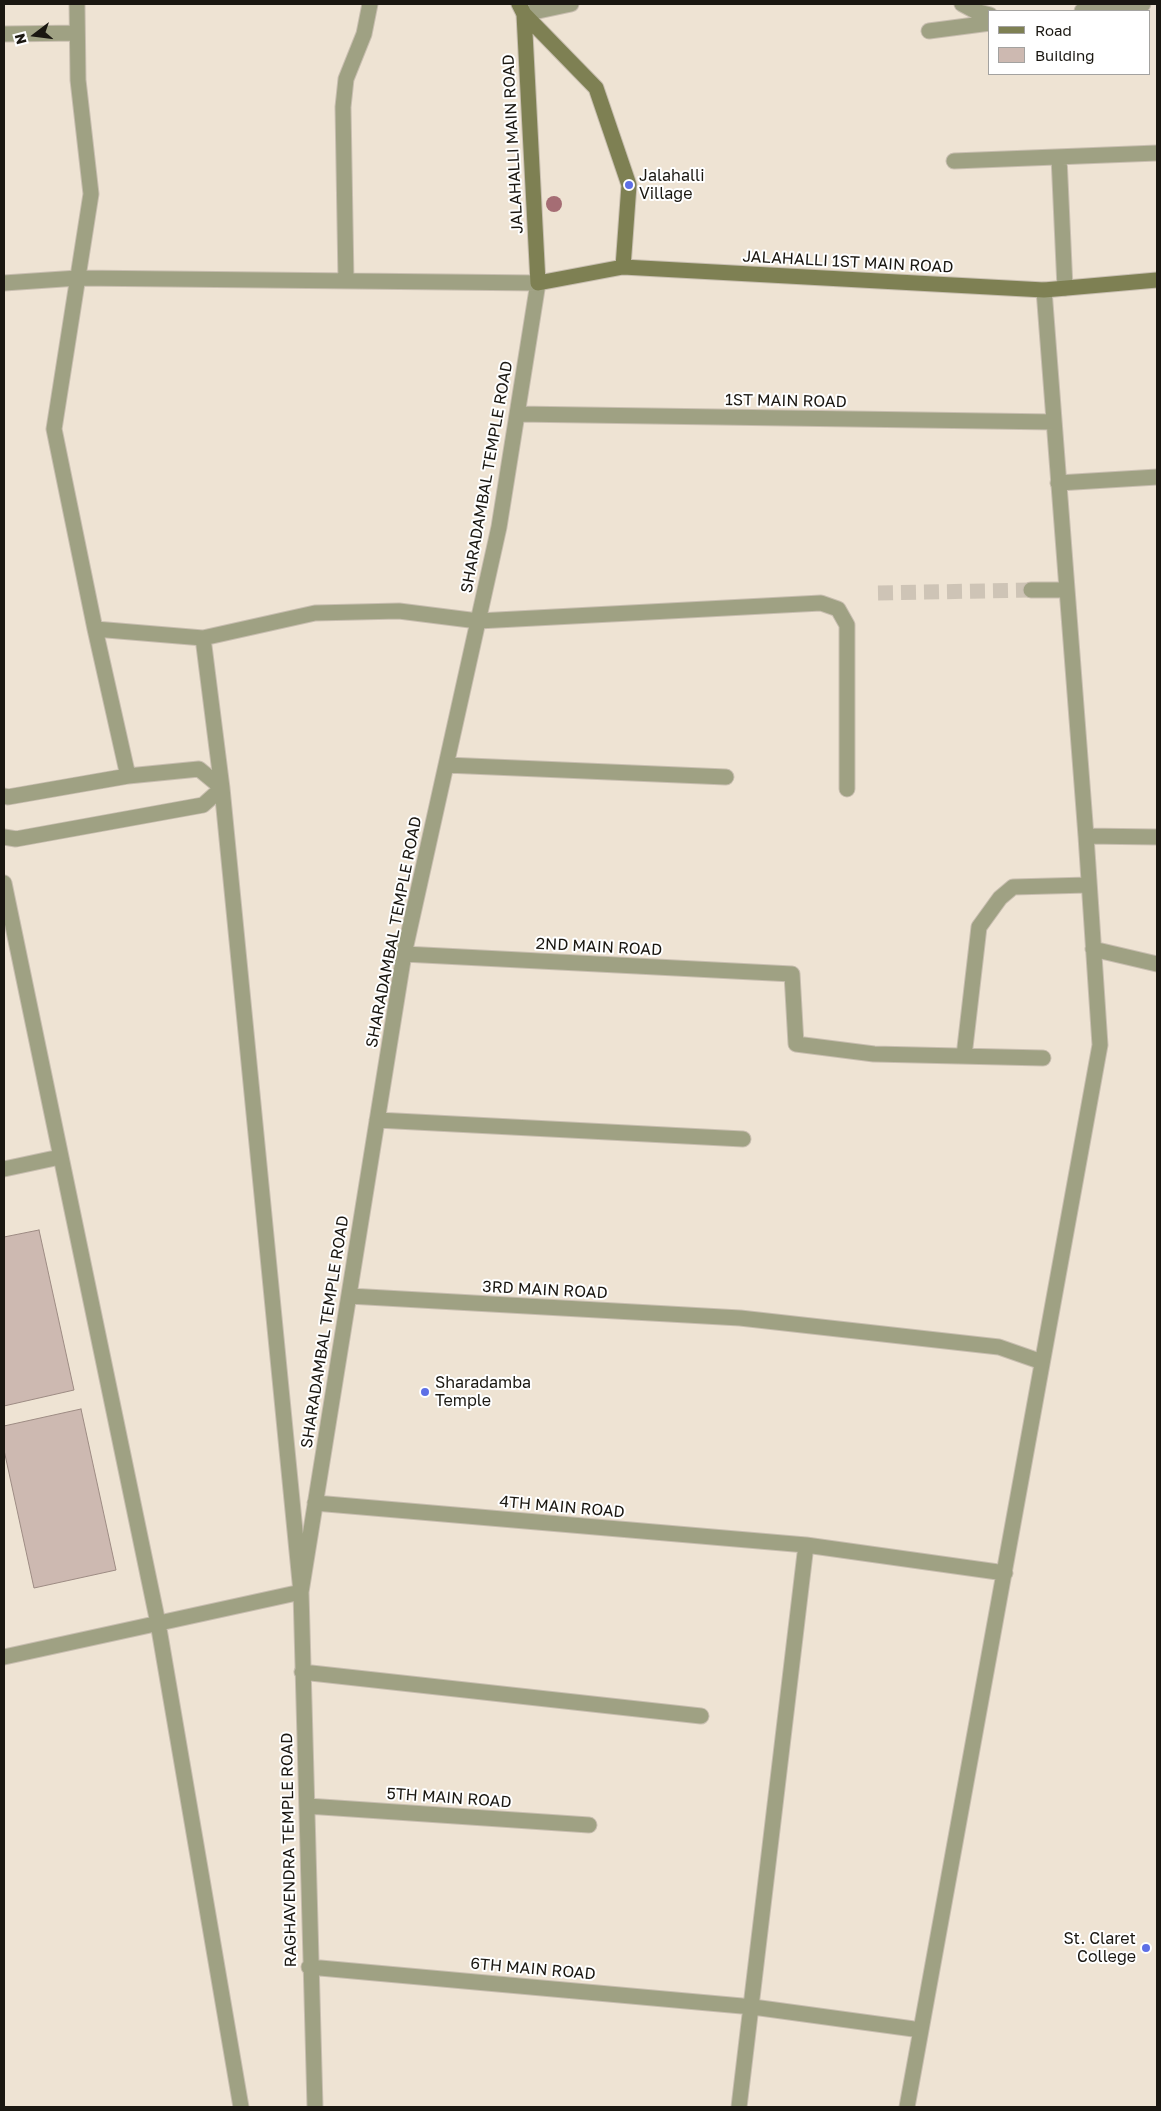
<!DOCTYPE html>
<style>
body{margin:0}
#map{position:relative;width:1161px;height:2111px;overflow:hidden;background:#eee3d3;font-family:"Golos Text",sans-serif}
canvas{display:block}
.frame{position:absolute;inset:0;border:5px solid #1a1711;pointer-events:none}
.legend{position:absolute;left:988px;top:10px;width:162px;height:65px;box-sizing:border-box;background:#fff;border:1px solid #a3a2a0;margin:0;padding:6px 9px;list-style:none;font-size:15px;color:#1a1711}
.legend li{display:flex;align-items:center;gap:10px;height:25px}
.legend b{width:25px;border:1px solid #a3a2a0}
.north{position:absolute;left:10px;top:10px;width:50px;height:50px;-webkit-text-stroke:4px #fff;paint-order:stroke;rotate:255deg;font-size:14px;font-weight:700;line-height:20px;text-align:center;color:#1a1711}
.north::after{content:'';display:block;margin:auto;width:18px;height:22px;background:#1a1711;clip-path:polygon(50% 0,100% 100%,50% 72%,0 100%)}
</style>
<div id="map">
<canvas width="1161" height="2111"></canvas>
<div class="frame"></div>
<ul class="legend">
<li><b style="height:6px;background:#7e8053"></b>Road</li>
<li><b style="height:14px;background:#cdb9b1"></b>Building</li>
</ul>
<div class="north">N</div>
</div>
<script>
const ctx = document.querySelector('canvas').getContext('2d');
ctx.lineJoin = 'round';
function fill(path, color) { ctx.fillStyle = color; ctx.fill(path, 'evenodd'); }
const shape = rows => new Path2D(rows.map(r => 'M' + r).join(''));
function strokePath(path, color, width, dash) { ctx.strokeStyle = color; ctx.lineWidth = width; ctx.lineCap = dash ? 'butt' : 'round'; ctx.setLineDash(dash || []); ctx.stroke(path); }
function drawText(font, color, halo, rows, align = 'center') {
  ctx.font = font + ' "Golos Text",sans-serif'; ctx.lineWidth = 4; ctx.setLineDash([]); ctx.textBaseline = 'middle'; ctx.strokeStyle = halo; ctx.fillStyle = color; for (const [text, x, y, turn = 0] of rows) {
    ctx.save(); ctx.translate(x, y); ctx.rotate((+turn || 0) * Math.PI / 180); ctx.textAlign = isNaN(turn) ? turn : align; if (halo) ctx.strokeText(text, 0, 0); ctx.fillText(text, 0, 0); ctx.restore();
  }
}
const building = shape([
 [39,1230,74,1390,4,1406,4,1237,39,1230],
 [81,1409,116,1570,34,1588,4,1450,4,1426,81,1409]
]);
fill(building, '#cdb9b1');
strokePath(building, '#9d8b83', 1);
strokePath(shape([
 [878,593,1031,590]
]), '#cec4b6', 15, [15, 8]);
const street = shape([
 [77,4,78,80,91,194,54,429,95,629,128,776],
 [962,4,975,11,990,15],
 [1082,11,1143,4],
 [524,14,571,4],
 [929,31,990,23],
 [4,34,77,33],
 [1059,157,1065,288],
 [954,161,1157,153],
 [346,281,343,107,346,79,364,34,370,4],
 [4,283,78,278,538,283,499,527,404,954,301,1592],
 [517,414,1054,422],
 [1058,483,1157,477],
 [1031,590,1066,590],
 [95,629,203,638,315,613,399,611,478,621,821,603,838,609,847,625,847,789],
 [446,765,726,777],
 [4,796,8,797,128,776,199,769,222,788,301,1592,315,2107],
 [1086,836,1157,837],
 [4,837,16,839,203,805,222,788,203,638],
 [4,883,158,1623,241,2107],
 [1093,949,1157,964],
 [404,954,792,974,796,1044,874,1054,1043,1058],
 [964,1056,979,927,1000,898,1013,887,1088,885],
 [377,1120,743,1139],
 [4,1169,60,1157],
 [349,1296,740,1318,999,1347,1042,1362],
 [315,1503,806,1545,1005,1573],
 [4,1657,301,1592],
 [302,1672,701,1716],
 [307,1806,589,1825],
 [309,1967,753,2007,921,2030],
 [739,2107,806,1545],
 [907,2107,1100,1045,1086,836,1044,290]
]);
const secondary = shape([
 [519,4,524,14,538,283,623,267,1044,290,1157,280],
 [524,14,596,88,629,185,623,267]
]);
strokePath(street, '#c8beb0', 17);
strokePath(secondary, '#c8beb0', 17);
strokePath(street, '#9fa183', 15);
strokePath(secondary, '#7e8053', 15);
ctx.fillStyle = '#a56d74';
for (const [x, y] of [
 [554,204]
]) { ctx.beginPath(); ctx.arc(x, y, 8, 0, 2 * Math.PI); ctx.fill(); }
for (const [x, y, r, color] of [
 [629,185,5,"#5d6fe6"],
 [425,1392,5,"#5d6fe6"],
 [1146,1948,5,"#5d6fe6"]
]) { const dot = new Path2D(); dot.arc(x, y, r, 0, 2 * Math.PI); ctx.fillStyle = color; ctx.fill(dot); strokePath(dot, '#fff', 2); }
drawText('16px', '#1a1711', '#fff', [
 ["JALAHALLI MAIN ROAD",513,144,-93],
 ["JALAHALLI 1ST MAIN ROAD",848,262,3],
 ["1ST MAIN ROAD",786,401,1],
 ["SHARADAMBAL TEMPLE ROAD",487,477,-80],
 ["SHARADAMBAL TEMPLE ROAD",394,932,-79],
 ["2ND MAIN ROAD",599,947,3],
 ["3RD MAIN ROAD",545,1290,3],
 ["SHARADAMBAL TEMPLE ROAD",325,1332,-81],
 ["4TH MAIN ROAD",562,1507,5],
 ["5TH MAIN ROAD",449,1798,4],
 ["RAGHAVENDRA TEMPLE ROAD",289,1850,-91],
 ["6TH MAIN ROAD",533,1969,5]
]);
drawText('16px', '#1a1711', '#fff', [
 ["Jalahalli",639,176],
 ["Village",639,194],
 ["Sharadamba",435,1383],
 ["Temple",435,1401],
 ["St. Claret",1136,1939,"right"],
 ["College",1136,1957,"right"]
], 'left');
</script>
